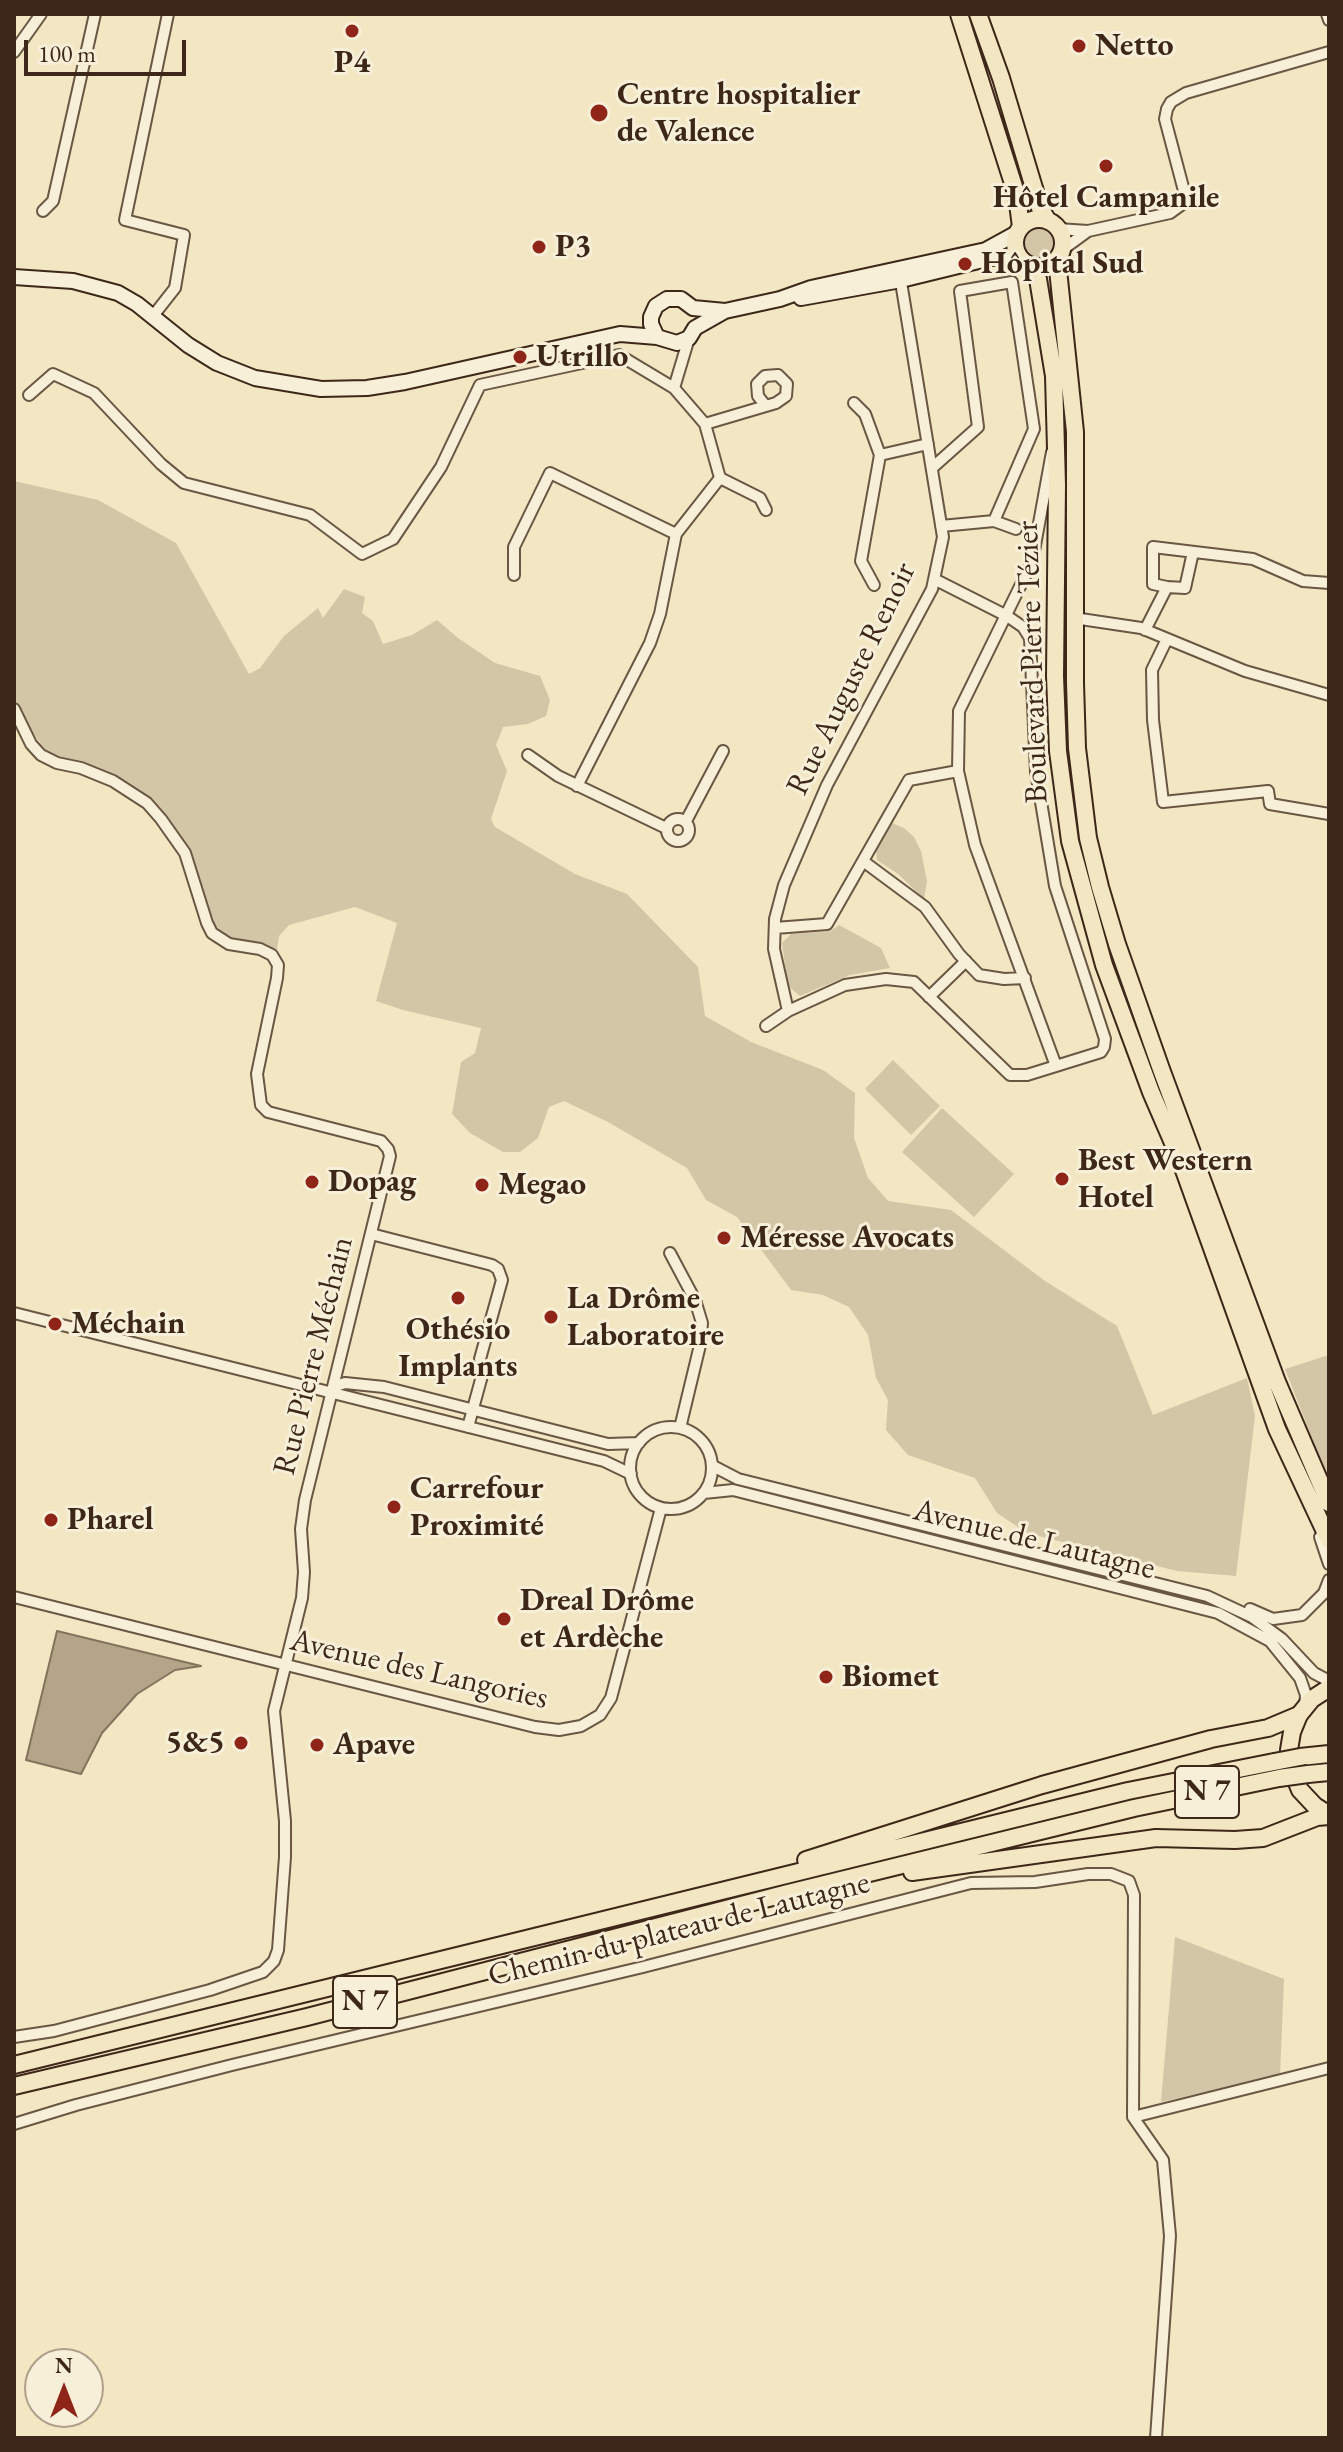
<!DOCTYPE html>
<meta charset="utf-8">
<style>
body{margin:0}
#map{position:relative;width:1343px;height:2452px;overflow:hidden;background:#f2e6c3;font-family:"EB Garamond",serif}
canvas{display:block}
.frame{position:absolute;inset:0;border:16px solid #3d2718;pointer-events:none}
.north{position:absolute;left:24px;top:2348px;width:80px;height:80px;box-sizing:border-box;background:#f7efd8;border:2px solid #ad9f8b;border-radius:50%;rotate:0deg;font-size:22px;font-weight:700;line-height:32px;text-align:center;color:#3d2718}
.north::after{content:'';display:block;margin:auto;width:28px;height:36px;background:#8f2418;clip-path:polygon(50% 0,100% 100%,50% 72%,0 100%)}
.scale{position:absolute;left:24px;top:40px;width:162px;height:36px;box-sizing:border-box;border:4px solid #3d2718;border-top:0;padding-left:10px;font-size:24px;line-height:28px;white-space:nowrap;color:#3d2718;-webkit-text-stroke:6px #f7efd8;paint-order:stroke}
</style>
<div id="map">
<canvas width="1343" height="2452"></canvas>
<div class="frame"></div>
<div class="north">N</div>
<div class="scale">100 m</div>
</div>
<script>
const ctx = document.querySelector('canvas').getContext('2d');
ctx.lineJoin = 'round';
function fill(path, color) { ctx.fillStyle = color; ctx.fill(path, 'evenodd'); }
const shape = rows => new Path2D(rows.map(r => 'M' + r).join(''));
function strokePath(path, color, width, dash) { ctx.strokeStyle = color; ctx.lineWidth = width; ctx.lineCap = dash ? 'butt' : 'round'; ctx.setLineDash(dash || []); ctx.stroke(path); }
function drawText(font, color, halo, rows, align = 'center') {
  ctx.font = font + ' "EB Garamond",serif'; ctx.lineWidth = 6; ctx.setLineDash([]); ctx.textBaseline = 'middle'; ctx.strokeStyle = halo; ctx.fillStyle = color; for (const [text, x, y, turn = 0] of rows) {
    ctx.save(); ctx.translate(x, y); ctx.rotate((+turn || 0) * Math.PI / 180); ctx.textAlign = isNaN(turn) ? turn : align; if (halo) ctx.strokeText(text, 0, 0); ctx.fillText(text, 0, 0); ctx.restore();
  }
}
fill(shape([
 '1024 243a15 15 0 1 1 30 0a15 15 0 1 1-30 0Z',
 [14,481,98,500,176,543,249,674,260,668,284,636,318,608,323,618,344,589,365,597,362,613,373,621,383,644,412,635,437,620,458,638,495,663,540,676,550,700,546,716,528,724,503,727,496,745,507,771,491,819,495,827,575,874,627,894,698,967,705,1016,751,1042,823,1070,855,1093,854,1138,868,1178,888,1201,951,1210,1045,1281,1117,1326,1153,1415,1247,1378,1255,1416,1236,1576,1177,1571,1027,1533,997,1513,975,1478,908,1455,886,1430,888,1400,876,1378,868,1335,849,1307,823,1295,791,1290,737,1217,706,1200,687,1168,608,1122,564,1101,549,1107,538,1138,520,1152,503,1152,470,1133,452,1114,461,1062,475,1053,481,1028,403,1010,376,1001,397,923,355,907,289,925,279,936,277,949,225,938,210,917,196,869,185,846,160,809,125,782,51,756,34,735,14,699],
 [892,823,904,828,914,837,921,851,927,881,924,899,898,874,877,860,876,851],
 [839,925,881,948,890,968,850,975,800,996,788,986,782,943,791,934,831,931],
 [893,1060,940,1106,911,1135,865,1089],
 [942,1108,1014,1174,974,1217,902,1152],
 [1329,1355,1329,1482,1285,1369],
 [1175,1937,1284,1979,1280,2075,1161,2102]
]), '#d3c6a6');
const water = shape([
 [57,1631,201,1666,175,1670,137,1694,102,1733,81,1774,26,1760,57,1631]
]);
fill(water, '#b4a589');
strokePath(water, '#84735c', 2);
const minor = shape([
 [1327,14,1329,20],
 [14,52,41,14],
 [43,211,53,201,95,14],
 [1058,229,1088,231,1170,213,1181,205,1184,191,1165,119,1167,109,1171,102,1186,93,1329,52],
 [1062,250,1088,231],
 [153,316,175,288,184,235,125,220,168,14],
 [480,385,619,355,674,388],
 [29,395,53,374,94,393,161,464,184,483,310,515,362,554,393,539,441,467,480,385],
 [854,403,865,414,880,455],
 [705,424,776,403,786,396,787,384,778,375,765,376,757,384,758,396,765,405],
 [1052,452,1032,562,959,711,958,771,975,845,1056,1066],
 [932,468,978,427,960,291,1012,282,1034,429,994,521],
 [720,478,760,498,766,510],
 [941,526,994,521,1016,529],
 [514,575,514,547,550,473,676,534],
 [874,585,861,561,880,455,928,444],
 [1167,587,1153,584,1153,547,1253,559,1303,581,1329,583],
 [1074,618,1141,628,1245,671,1329,695],
 [1145,630,1167,587,1185,588,1193,552],
 [1167,639,1152,670,1153,720,1163,802,1268,791,1270,804,1329,814],
 [14,709,31,744,41,755,57,763,81,768,113,781,147,803,161,819,185,853,207,923,212,933,229,944,260,949,272,955,278,965,277,978,257,1074,261,1105,268,1112,381,1141,388,1149,390,1156,305,1500,301,1529,304,1572,302,1598,274,1711,285,1821,285,1857,278,1950,274,1961,263,1972,210,1990,54,2031,14,2037],
 [528,755,558,776,666,828],
 [577,786,650,643,660,614,676,534,720,478,705,424,674,388,689,338],
 '667 830a11 11 0 1 1 22 0a11 11 0 1 1-22 0Z',
 [686,821,723,751],
 [863,861,925,907,959,954,979,975,1004,979,1025,978],
 [775,928,827,924,909,780,958,771],
 [929,997,966,961],
 [788,1011,774,949,775,919,784,885,827,785,932,589,943,537,900,276],
 [766,1026,788,1011,845,985,886,979,914,982,1010,1075,1027,1075,1101,1052,1104,1047,1105,1039,1055,886,1036,772,1030,638,1023,627,1007,616,936,580],
 [371,1234,492,1265,498,1269,502,1280,480,1359,483,1372,468,1427],
 [670,1253,695,1300,702,1323,700,1345,680,1428],
 [14,1313,604,1461,631,1474],
 [333,1387,345,1383,384,1387,608,1444,639,1443],
 '630 1468a41 41 0 1 1 82 0a41 41 0 1 1-82 0Z',
 [713,1466,738,1479,1207,1596,1252,1617,1282,1639,1314,1673,1329,1681],
 [704,1493,733,1490,1218,1613,1270,1641,1300,1678,1306,1695,1305,1707],
 [1320,1537,1329,1564],
 [14,1597,535,1727,559,1730,581,1726,600,1715,611,1698,661,1508],
 [1250,1609,1273,1619,1302,1615,1324,1593,1329,1580],
 [1133,2117,1163,2160,1170,2236,1156,2438],
 [1133,2117,1329,2068],
 [14,2124,76,2105,232,2065,643,1967,971,1883,1035,1882,1088,1874,1111,1874,1129,1881,1134,1895,1133,2117]
]);
const secondary = shape([
 [14,277,73,281,118,293,137,304,188,345,217,363,255,378,321,389,367,388,405,382,620,334,657,337,677,343,689,338,695,328,725,311],
 [801,298,901,280,991,258,1004,256,1020,259],
 [657,337,651,324,651,317,656,306,667,299,681,299,693,308,725,311,780,299,811,288,986,250,1017,233]
]);
const primary = shape([
 [959,14,1017,196,1021,227],
 [978,14,1001,78,1040,208,1048,221],
 '1015 243a24 24 0 1 1 48 0a24 24 0 1 1-48 0Z',
 [1057,260,1075,432,1075,683,1077,748,1088,838,1100,887,1117,944,1161,1069,1277,1382,1329,1503],
 [1031,266,1038,279,1054,376,1057,485,1055,676,1058,751,1070,841,1104,965,1151,1092,1180,1159,1277,1429,1329,1540],
 [1329,1688,1312,1699,1299,1715,1292,1732,1289,1750,1291,1768,1300,1790,1315,1806,1329,1815]
]);
const trunk = shape([
 [1300,1757,1329,1754],
 [1308,1774,1329,1772],
 [806,1860,1042,1785,1211,1739,1268,1728,1299,1715],
 [912,1872,1156,1838,1235,1840,1263,1838,1317,1817,1329,1816],
 [14,2065,1128,1791,1274,1762],
 [14,2086,307,2017,788,1893,1134,1808,1279,1778]
]);
strokePath(minor, '#6a5743', 14);
strokePath(secondary, '#3d2718', 18);
strokePath(primary, '#3d2718', 20);
strokePath(trunk, '#3d2718', 20);
strokePath(minor, '#f7efd8', 10);
strokePath(secondary, '#f7efd8', 14);
strokePath(primary, '#f2e6c3', 16);
strokePath(trunk, '#f2e6c3', 16);
const trunkBridge = shape([
 [1274,1762,1300,1757],
 [1279,1778,1308,1774]
]);
strokePath(trunkBridge, '#3d2718', 20, []);
strokePath(trunkBridge, '#f2e6c3', 16);
for (const [x, y, r, color] of [
 [352,31,8,"#8f2418"],
 [1079,46,8,"#8f2418"],
 [599,113,10,"#8f2418"],
 [1106,166,8,"#8f2418"],
 [539,247,8,"#8f2418"],
 [965,264,8,"#8f2418"],
 [520,357,8,"#8f2418"],
 [1062,1179,8,"#8f2418"],
 [312,1182,8,"#8f2418"],
 [482,1185,8,"#8f2418"],
 [724,1238,8,"#8f2418"],
 [458,1298,8,"#8f2418"],
 [551,1317,8,"#8f2418"],
 [55,1324,8,"#8f2418"],
 [394,1507,8,"#8f2418"],
 [51,1520,8,"#8f2418"],
 [504,1619,8,"#8f2418"],
 [826,1677,8,"#8f2418"],
 [241,1743,8,"#8f2418"],
 [317,1745,8,"#8f2418"]
]) { const dot = new Path2D(); dot.arc(x, y, r, 0, 2 * Math.PI); ctx.fillStyle = color; ctx.fill(dot); strokePath(dot, '#f7efd8', 3); }
for (const [x, y, w] of [
 [1207,1792,64],
 [365,2002,64]
]) { const box = new Path2D(); box.roundRect(x - w / 2, y - 26, w, 52, 6); ctx.fillStyle = '#f7efd8'; ctx.fill(box); strokePath(box, '#3d2718', 2); }
drawText('bold 30px', '#3d2718', null, [
 ["N 7",1207,1792],
 ["N 7",365,2002]
]);
drawText('bold 32px', '#3d2718', '#f7efd8', [
 ["Netto",1095,46],
 ["P4",352,63,"center"],
 ["Centre hospitalier",617,95],
 ["de Valence",617,132],
 ["Hôtel Campanile",1106,198,"center"],
 ["P3",555,247],
 ["Hôpital Sud",981,264],
 ["Utrillo",536,357],
 ["Best Western",1078,1161],
 ["Hotel",1078,1198],
 ["Dopag",328,1182],
 ["Megao",498,1185],
 ["Méresse Avocats",740,1238],
 ["La Drôme",567,1299],
 ["Laboratoire",567,1336],
 ["Méchain",71,1324],
 ["Othésio",458,1330,"center"],
 ["Implants",458,1367,"center"],
 ["Carrefour",410,1489],
 ["Proximité",410,1526],
 ["Pharel",67,1520],
 ["Dreal Drôme",520,1601],
 ["et Ardèche",520,1638],
 ["Biomet",842,1677],
 ["5&5",225,1743,"right"],
 ["Apave",333,1745]
], 'left');
drawText('32px', '#3d2718', '#f7efd8', [
 ["Boulevard Pierre Tézier",1033,662,-92],
 ["Rue Auguste Renoir",852,679,-64],
 ["Rue Pierre Méchain",314,1356,-76],
 ["Avenue de Lautagne",1034,1540,14],
 ["Avenue des Langories",419,1670,13],
 ["Chemin du plateau de Lautagne",679,1930,-14]
]);
</script>
